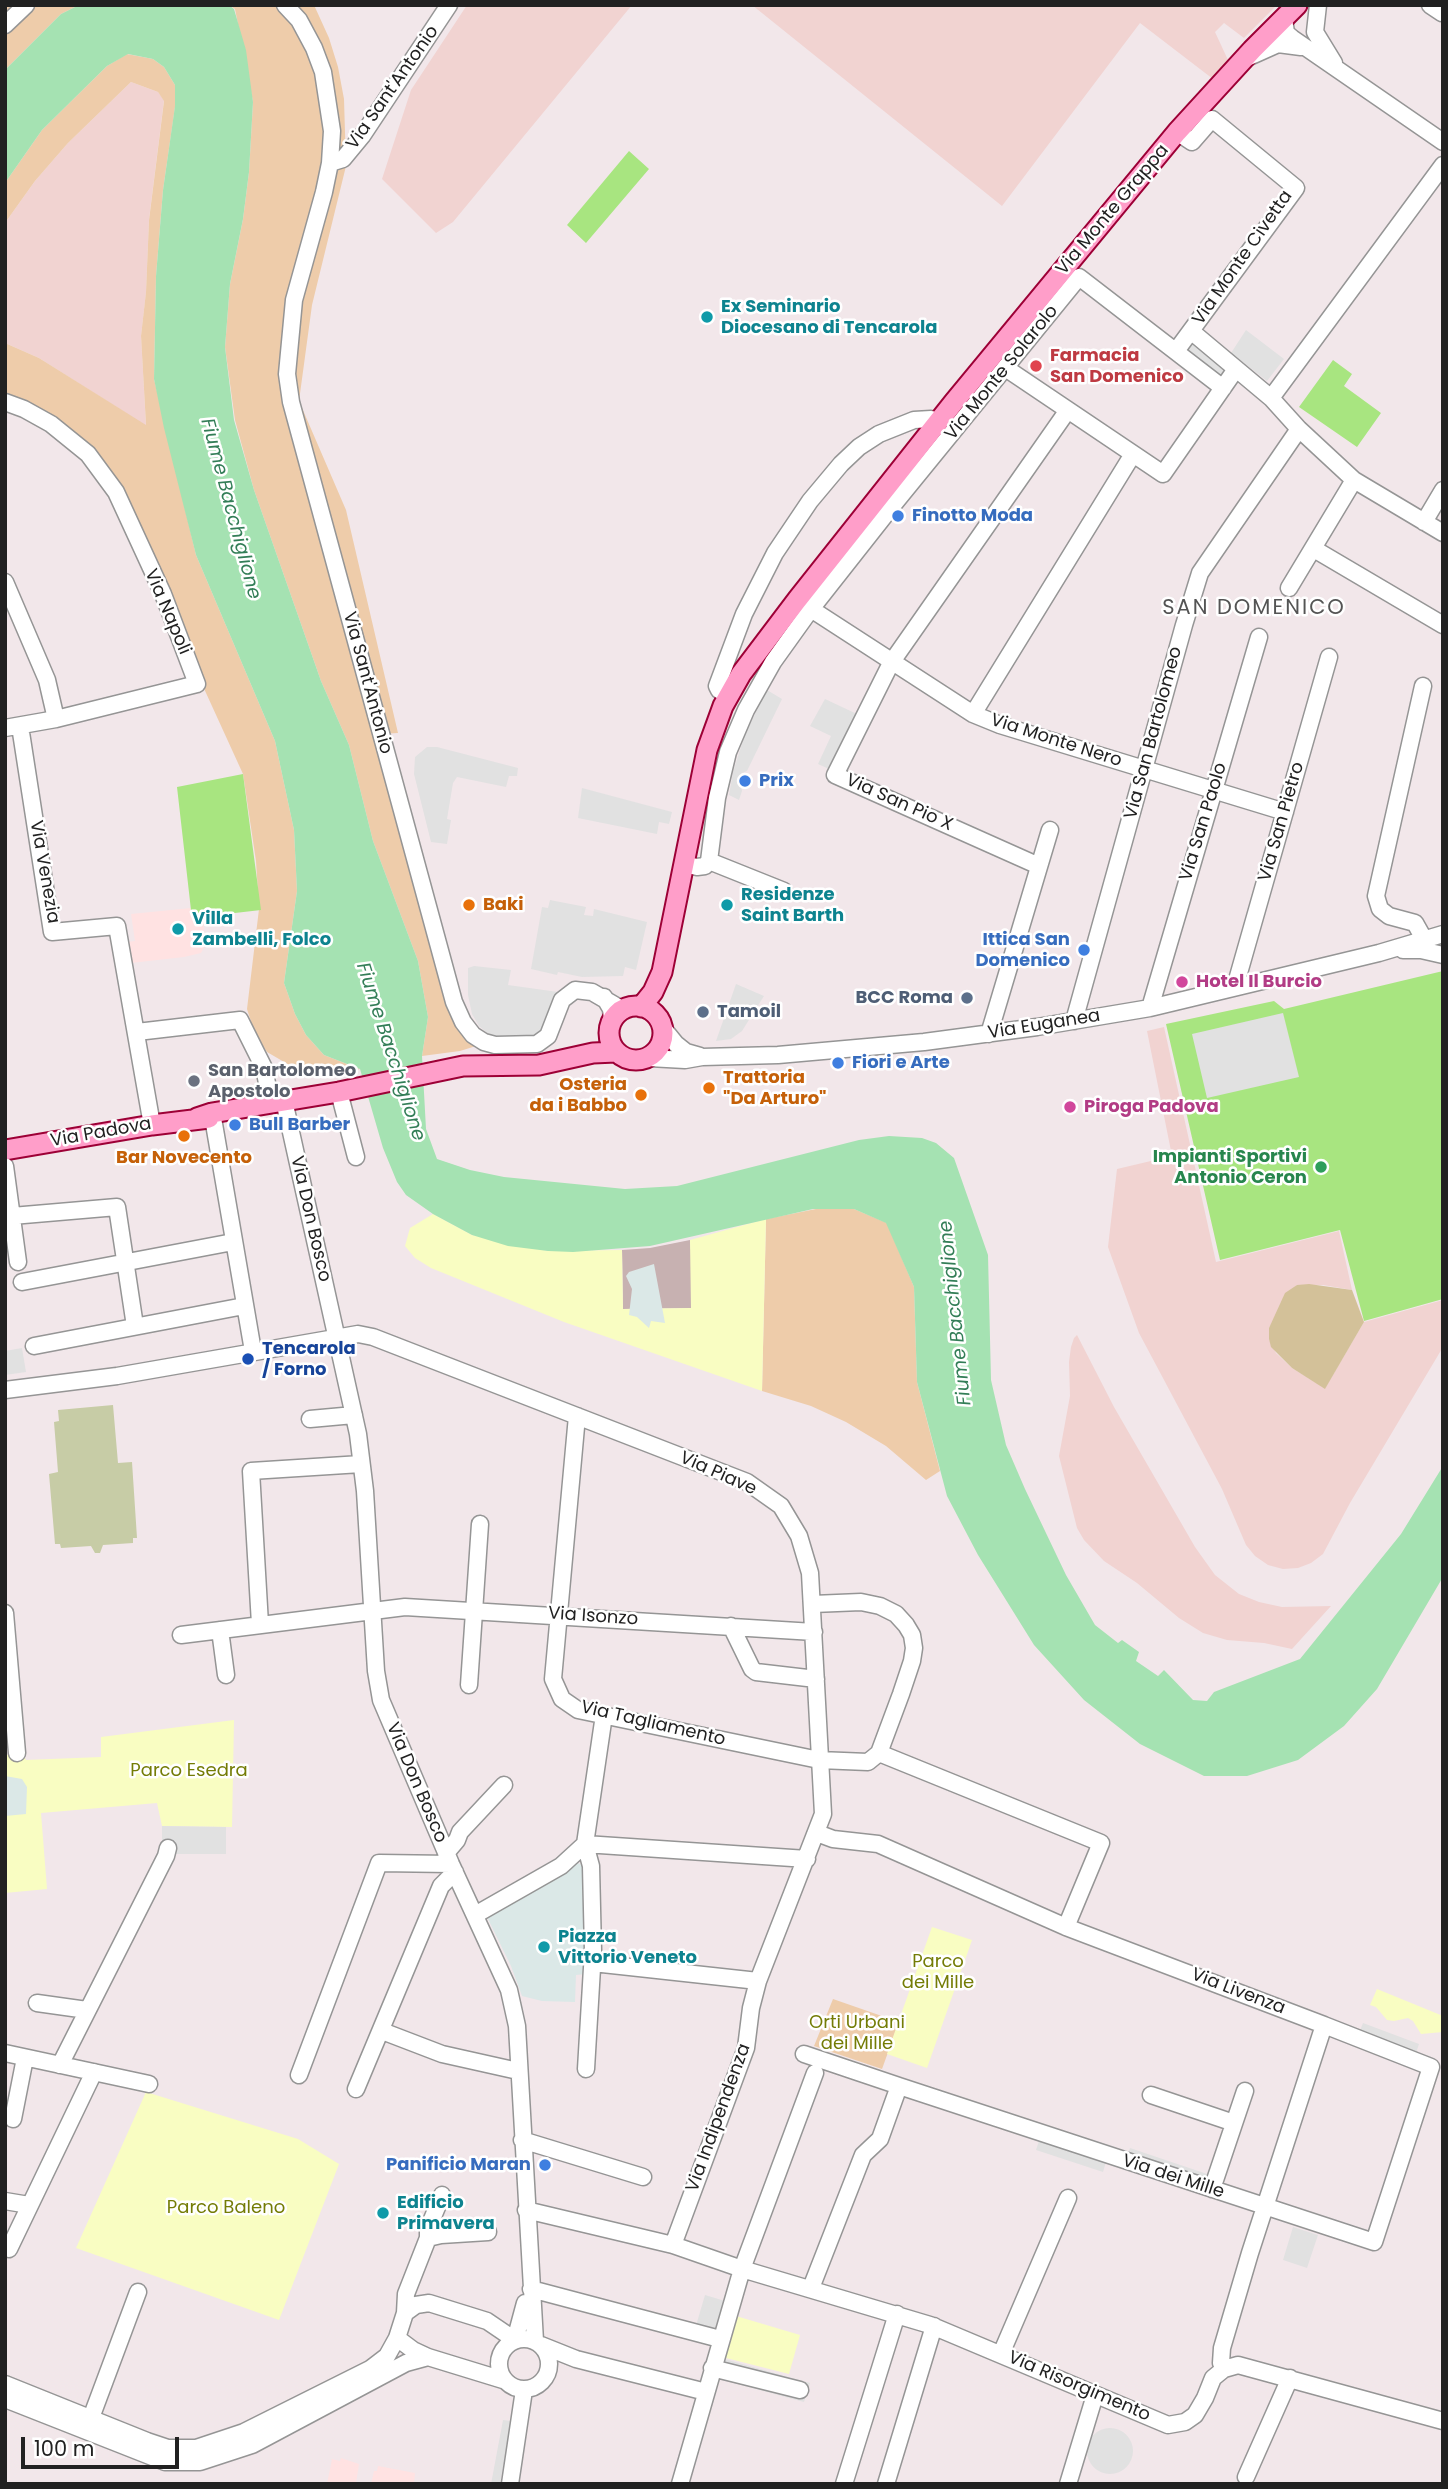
<!DOCTYPE html>
<style>
body{margin:0}
#map{position:relative;width:1448px;height:2489px;overflow:hidden;background:#f2e7ea;font-family:Poppins,sans-serif}
canvas{display:block}
.frame{position:absolute;inset:0;border:7px solid #212121;pointer-events:none}
.scale{position:absolute;left:21px;top:2437px;width:158px;height:32px;box-sizing:border-box;border:4px solid #212121;border-top:0;padding-left:9px;font-size:21px;line-height:24px;white-space:nowrap;color:#212121;-webkit-text-stroke:5px #fff;paint-order:stroke}
</style>
<div id="map">
<canvas width="1448" height="2489"></canvas>
<div class="frame"></div>
<div class="scale">100 m</div>
</div>
<script>
const ctx = document.querySelector('canvas').getContext('2d');
ctx.lineJoin = 'round';
function fill(path, color) { ctx.fillStyle = color; ctx.fill(path, 'evenodd'); }
const shape = rows => new Path2D(rows.map(r => 'M' + r).join(''));
function strokePath(path, color, width, dash) { ctx.strokeStyle = color; ctx.lineWidth = width; ctx.lineCap = dash ? 'butt' : 'round'; ctx.setLineDash(dash || []); ctx.stroke(path); }
function drawText(font, color, halo, rows, align = 'center') {
  ctx.font = font + ' Poppins,sans-serif'; ctx.lineWidth = 5; ctx.setLineDash([]); ctx.textBaseline = 'middle'; ctx.strokeStyle = halo; ctx.fillStyle = color; for (const [text, x, y, turn = 0] of rows) {
    ctx.save(); ctx.translate(x, y); ctx.rotate((+turn || 0) * Math.PI / 180); ctx.textAlign = isNaN(turn) ? turn : align; if (halo) ctx.strokeText(text, 0, 0); ctx.fillText(text, 0, 0); ctx.restore();
  }
}
fill(shape([
 [191,908,200,917,203,917,205,946,201,953,184,957,131,963,127,942,135,941,131,914],
 [341,2458,359,2464,356,2483,360,2484,327,2484,332,2459,340,2461],
 [378,2466,415,2473,414,2484,371,2484,374,2471,377,2471]
]), '#ffe2e2');
fill(shape([
 [690,1240,693,1273,692,1308,623,1309,622,1250,650,1248]
]), '#c7b1b1');
fill(shape([
 [467,5,632,5,453,222,436,233,382,179,411,90],
 [752,5,1277,5,1244,38,1224,23,1215,32,1228,60,1213,79,1140,23,1002,206],
 [131,82,158,92,164,100,149,219,146,292,141,336,146,426,39,358,5,343,5,223,35,181,68,143],
 [1164,1027,1216,1262,1339,1231,1352,1290,1323,1285,1297,1285,1269,1328,1269,1339,1276,1353,1292,1368,1325,1388,1364,1322,1443,1300,1443,1347,1350,1503,1323,1554,1311,1563,1298,1568,1283,1569,1268,1565,1255,1556,1246,1545,1222,1489,1139,1333,1108,1247,1117,1169,1172,1156,1147,1031],
 [1077,1335,1114,1407,1195,1547,1215,1575,1239,1594,1259,1602,1282,1607,1331,1606,1292,1649,1264,1643,1227,1640,1203,1633,1179,1618,1137,1583,1104,1561,1084,1540,1077,1528,1059,1456,1070,1396,1069,1362,1071,1347,1074,1338]
]), '#f1d3d1');
fill(shape([
 [5,5,79,5,61,14,5,70],
 [229,5,314,5,329,38,338,67,344,99,346,166,312,305,299,401,346,510,398,733,381,734,424,896,476,1046,460,1051,422,1056,428,1017,418,961,373,841,349,745,321,681,254,490,235,420,225,347,230,284,243,219,249,172,253,102,235,9],
 [127,54,153,59,164,67,175,85,175,107,163,190,156,276,154,379,196,555,275,741,294,830,297,891,284,983,295,1014,306,1035,324,1055,360,1069,331,1074,291,1066,267,1052,255,1034,247,1009,259,909,256,861,243,774,201,682,123,489,55,419,5,394,5,343,39,358,146,425,141,336,146,292,149,220,164,101,158,92,131,82,68,143,35,181,5,223,5,183,42,130,107,66],
 [821,1208,854,1209,887,1223,914,1287,917,1382,940,1471,926,1480,886,1446,846,1422,811,1406,762,1391,766,1219],
 [833,1999,899,2022,882,2069,814,2046]
]), '#eca');
fill(shape([
 [1309,1284,1352,1290,1364,1322,1325,1389,1292,1368,1271,1347,1269,1339,1269,1328,1285,1293,1297,1285]
]), '#d3c199');
fill(shape([
 [113,1405,118,1463,132,1462,137,1538,133,1538,133,1543,103,1545,100,1553,95,1553,91,1546,61,1548,60,1544,55,1544,49,1474,58,1472,54,1422,59,1421,58,1410]
]), '#c7cca6');
fill(shape([
 [433,1214,472,1235,548,1251,622,1250,623,1309,691,1308,690,1240,766,1219,762,1391,564,1322,431,1268,415,1258,405,1246,410,1228],
 [234,1720,232,1827,162,1826,157,1803,41,1813,47,1889,5,1893,5,1755,23,1754,26,1760,101,1757,101,1737],
 [932,1927,972,1940,927,2068,887,2054],
 [1377,1989,1443,2016,1443,2032,1421,2034,1413,2021,1408,2018,1394,2021,1387,2020,1376,2007,1370,2005],
 [146,2092,298,2139,339,2164,279,2320,76,2248],
 [736,2316,800,2335,789,2374,722,2357]
]), '#f9fdc2');
fill(shape([
 [629,151,649,169,586,243,567,225],
 [1333,360,1352,374,1344,386,1381,413,1357,447,1299,407],
 [243,774,261,910,200,917,191,910,177,787],
 [1443,971,1443,1299,1364,1321,1340,1230,1220,1260,1166,1024,1274,1001,1284,1009]
]), '#a8e580');
fill(shape([
 [1246,330,1284,359,1267,381,1231,353],
 [1195,334,1233,365,1219,385,1180,356],
 [767,690,782,699,747,771,742,773,740,780,742,791,739,800,729,795,733,772,745,734],
 [825,699,859,715,829,769,818,764,831,736,810,726],
 [427,747,437,747,518,768,517,776,509,776,506,787,457,777,453,783,447,819,451,820,447,844,431,842,414,774,415,757],
 [582,788,672,812,669,824,659,822,657,834,578,818],
 [550,900,586,907,584,915,593,916,594,909,647,922,636,970,625,967,623,976,582,977,558,972,557,975,531,969,542,907,548,908],
 [474,966,511,970,508,985,558,992,553,1001,547,1024,541,1032,528,1038,491,1036,479,1026,472,1014,468,995,468,968],
 [736,984,764,996,742,1031,731,1039,716,1041],
 [1283,1013,1299,1077,1207,1098,1192,1034],
 [22,1348,26,1372,5,1375,5,1351],
 [162,1826,226,1827,226,1854,174,1854,162,1842],
 [1363,2023,1419,2044,1414,2059,1357,2038],
 [1039,2141,1106,2162,1103,2172,1036,2150],
 [1130,2148,1207,2174,1204,2183,1127,2157],
 [1293,2227,1318,2235,1307,2268,1283,2260],
 [705,2295,725,2301,715,2335,695,2329],
 [721,2358,810,2383,804,2402,715,2378],
 [503,2420,511,2421,500,2484,491,2484],
 '1087 2451a23 23 0 1 1 46 0a23 23 0 1 1-46 0Z'
]), '#e1e1e1');
fill(shape([
 [654,1264,665,1323,651,1321,649,1328,637,1317,629,1315,632,1289,626,1276,629,1272],
 [5,1776,22,1779,27,1787,26,1814,5,1816],
 [578,1863,586,1867,587,1974,576,1975,575,2002,542,2001,522,1996,511,1966,487,1917,491,1910]
]), '#dbe8e7');
fill(shape([
 [79,5,229,5,234,9,246,50,253,102,249,172,243,219,230,284,225,347,234,420,254,490,321,681,349,745,373,841,418,961,428,1017,422,1056,426,1129,437,1159,470,1170,504,1177,625,1189,677,1186,859,1140,889,1136,922,1138,936,1143,954,1158,988,1255,991,1380,1006,1445,1025,1489,1066,1575,1095,1625,1118,1643,1122,1640,1139,1652,1136,1661,1158,1676,1164,1670,1193,1700,1207,1701,1214,1692,1300,1659,1401,1534,1443,1466,1443,1577,1377,1689,1344,1726,1298,1760,1247,1776,1204,1776,1140,1744,1084,1700,1034,1645,978,1555,947,1496,917,1382,914,1287,886,1223,854,1209,813,1209,650,1246,573,1252,548,1251,508,1246,472,1235,433,1214,406,1195,397,1182,383,1148,360,1069,324,1055,306,1035,295,1014,284,983,297,891,294,830,275,741,196,555,164,428,154,379,156,276,163,190,175,106,175,85,164,67,153,59,128,54,107,66,42,130,5,183,5,70,61,14]
]), '#a5e2b2');
const minor = shape([
 [285,5,299,20,314,48,323,72,332,131,330,163,324,192,294,300,287,374,291,402,454,1002,463,1022,473,1035,484,1042,495,1045,537,1044,548,1036,562,1000,575,990,592,992,623,1010],
 [1318,5,1315,32,1334,63],
 [1430,5,1442,13],
 [1284,18,1286,33,1292,38,1443,142],
 [5,25,26,5],
 [1249,57,1278,44,1301,47],
 [330,163,343,159,362,136,449,5],
 [1191,331,1271,398,1299,429,1354,480,1443,533],
 [1176,351,1296,188,1212,119,1192,142,1177,132],
 [1007,369,1163,474,1236,369],
 [1271,398,1443,165],
 [5,402,24,409,51,424,88,454,116,492,163,594,197,684,56,719,5,728],
 [1424,522,1443,490],
 [1314,549,1443,625],
 [5,582,47,680,56,719],
 [1289,588,1354,480],
 [811,609,973,714,1000,725,1285,812],
 [1423,686,1376,896,1380,909,1389,916,1415,923,1424,939],
 [728,695,719,690,717,686,744,614,775,553,810,501,841,464,859,447,879,434,914,420,931,419,937,423],
 [973,714,1133,454],
 [20,726,52,932,117,926,152,1125],
 [709,861,784,891],
 [683,864,697,867,705,866,709,861,717,798,728,752,746,710,773,662,811,609,889,510,1079,277,1223,388],
 [1039,866,835,775,891,663,1068,410],
 [1403,950,1421,950,1443,955],
 [1235,987,1329,657],
 [604,997,611,1009,612,1021],
 [1150,1008,1259,637],
 [1074,1021,1184,625,1200,573,1299,429],
 [663,1028,676,1044,686,1052,700,1056],
 [137,1032,240,1020,264,1068,268,1088,268,1102],
 [989,1034,1050,830],
 [649,1058,685,1060,702,1057,778,1055,924,1042,1037,1027,1150,1008,1379,953,1443,934],
 [339,1092,356,1157],
 [285,1105,358,1434,365,1491,376,1671,381,1700,451,1864,509,1990,517,2026,535,2341],
 [213,1118,253,1351],
 [5,1166,18,1262],
 [12,1216,117,1207,135,1326],
 [22,1282,233,1242],
 [34,1346,244,1306],
 [5,1390,117,1376,358,1334,373,1337,747,1482,781,1506,799,1536,810,1573,823,1814,758,1981,751,2008,746,2048,673,2245],
 [577,1416,553,1679,562,1699,578,1710,819,1760,868,1762,879,1753,901,1694,912,1661,914,1648,912,1635,906,1625,896,1614,880,1606,861,1602,813,1604],
 [310,1419,354,1415],
 [5,1613,17,1753],
 [260,1624,251,1471,361,1464],
 [731,1626,752,1669,756,1672,816,1679],
 [220,1630,226,1675],
 [181,1635,405,1607,814,1632],
 [469,1685,480,1524],
 [879,1753,1101,1843,1066,1927],
 [817,1833,833,1839,878,1844,1066,1927,1324,2025,1250,2253,1222,2348,1221,2363,1224,2369],
 [446,1853,457,1840,460,1832,504,1785],
 [475,1915,561,1866,585,1844,807,1859],
 [593,1963,758,1981],
 [37,2003,87,2010],
 [382,2031,442,2054,518,2071],
 [5,2053,149,2084],
 [804,2054,899,2086],
 [60,2065,166,1856,168,1848],
 [586,2069,593,1951,591,1866,585,1844,604,1715],
 [299,2075,379,1863,451,1864],
 [356,2089,441,1886,455,1872],
 [1151,2095,1234,2123],
 [13,2119,25,2058],
 [522,2140,643,2177],
 [1212,2189,1245,2091],
 [5,2201,29,2205],
 [526,2210,673,2245,742,2269,930,2325,1168,2425,1185,2422,1195,2415,1205,2398,1213,2378,1224,2369,1238,2365,1443,2421],
 [428,2238,428,2229,442,2195],
 [9,2249,94,2072],
 [811,2288,863,2155,880,2139,899,2086,1374,2242,1431,2067,1324,2025],
 [531,2289,720,2339],
 [405,2313,406,2294,428,2238,441,2235,488,2232],
 [397,2338,413,2350,428,2357,503,2380],
 '499 2364a25 25 0 1 1 50 0a25 25 0 1 1-50 0Z',
 [541,2345,576,2359,706,2392],
 [1001,2354,1068,2198],
 [712,2368,800,2390],
 [5,2384,147,2441,168,2448,196,2448,244,2432,370,2369,387,2356,397,2338,405,2313,416,2305,429,2303,487,2321,515,2340,525,2303],
 [5,2399,165,2462,200,2462,252,2445,406,2363,428,2357],
 [88,2426,138,2292],
 [1246,2477,1290,2378],
 [510,2484,524,2390],
 [680,2484,742,2269,815,2073],
 [844,2484,897,2314],
 [886,2484,934,2326],
 [1068,2484,1095,2395]
]);
const major = shape([
 '609 1033a27 27 0 1 1 54 0a27 27 0 1 1-54 0Z',
 [641,1007,653,992,662,972,707,750,723,706,741,674,797,600,954,402,1177,132,1252,50,1297,5],
 [197,1118,212,1113,339,1092,463,1066,539,1065,593,1053,616,1052],
 [5,1150,152,1125,209,1118]
]);
strokePath(minor, '#959595', 19);
strokePath(major, '#9d0036', 23);
strokePath(minor, '#fff', 16);
strokePath(major, '#ff9ec9', 19);
for (const [x, y, r, color] of [
 [707,317,7,"#0f9aa8"],
 [1036,366,7,"#e0444e"],
 [898,516,7,"#3f7fe0"],
 [745,781,7,"#3f7fe0"],
 [469,905,7,"#e8710a"],
 [727,905,7,"#0f9aa8"],
 [178,929,7,"#0f9aa8"],
 [1084,950,7,"#3f7fe0"],
 [1182,982,7,"#d1479c"],
 [967,998,7,"#5c6f8a"],
 [703,1012,7,"#5c6f8a"],
 [838,1063,7,"#3f7fe0"],
 [194,1081,7,"#6b7280"],
 [709,1088,7,"#e8710a"],
 [641,1095,7,"#e8710a"],
 [1070,1107,7,"#d1479c"],
 [235,1125,7,"#3f7fe0"],
 [184,1136,7,"#e8710a"],
 [1321,1167,7,"#2e9e5b"],
 [248,1359,7,"#1a4fb4"],
 [544,1947,7,"#0f9aa8"],
 [545,2165,7,"#3f7fe0"],
 [383,2213,7,"#0f9aa8"]
]) { const dot = new Path2D(); dot.arc(x, y, r, 0, 2 * Math.PI); ctx.fillStyle = color; ctx.fill(dot); strokePath(dot, '#fff', 2.5); }
drawText('18px', '#212121', '#fff', [
 ["Via Sant'Antonio",393,88,-55],
 ["Via Monte Grappa",1113,210,-50],
 ["Via Monte Civetta",1243,258,-55],
 ["Via Monte Solarolo",1002,373,-51],
 ["Via Napoli",167,612,67],
 ["Via Sant'Antonio",367,683,75],
 ["Via San Bartolomeo",1154,733,-75],
 ["Via Monte Nero",1056,741,18],
 ["Via San Pio X",899,803,24],
 ["Via San Paolo",1204,822,-73],
 ["Via San Pietro",1282,822,-74],
 ["Via Venezia",44,872,80],
 ["Via Euganea",1044,1025,-9],
 ["Via Padova",101,1133,-10],
 ["Via Don Bosco",310,1219,77],
 ["Via Piave",718,1474,24],
 ["Via Isonzo",593,1617,4],
 ["Via Tagliamento",653,1724,13],
 ["Via Don Bosco",416,1783,67],
 ["Via Livenza",1238,1992,21],
 ["Via Indipendenza",719,2118,-70],
 ["Via dei Mille",1173,2177,18],
 ["Via Risorgimento",1079,2387,23]
]);
drawText('bold 18px', '#0d838f', '#fff', [
 ["Ex Seminario",721,307],
 ["Diocesano di Tencarola",721,328],
 ["Residenze",741,895],
 ["Saint Barth",741,916],
 ["Villa",192,919],
 ["Zambelli, Folco",192,940],
 ["Piazza",558,1937],
 ["Vittorio Veneto",558,1958],
 ["Edificio",397,2203],
 ["Primavera",397,2224]
], 'left');
drawText('bold 18px', '#be3a42', '#fff', [
 ["Farmacia",1050,356],
 ["San Domenico",1050,377]
], 'left');
drawText('bold 18px', '#366cbe', '#fff', [
 ["Finotto Moda",912,516],
 ["Prix",759,781],
 ["Ittica San",1070,940,"right"],
 ["Domenico",1070,961,"right"],
 ["Fiori e Arte",852,1063],
 ["Bull Barber",249,1125],
 ["Panificio Maran",531,2165,"right"]
], 'left');
drawText('bold 18px', '#c56008', '#fff', [
 ["Baki",483,905],
 ["Trattoria",723,1078],
 ["\"Da Arturo\"",723,1099],
 ["Osteria",627,1085,"right"],
 ["da i Babbo",627,1106,"right"],
 ["Bar Novecento",184,1158,"center"]
], 'left');
drawText('bold 18px', '#b23c85', '#fff', [
 ["Hotel Il Burcio",1196,982],
 ["Piroga Padova",1084,1107]
], 'left');
drawText('bold 18px', '#4e5e75', '#fff', [
 ["BCC Roma",953,998],
 ["Tamoil",717,1012,"left"]
], 'right');
drawText('bold 18px', '#5b616d', '#fff', [
 ["San Bartolomeo",208,1071],
 ["Apostolo",208,1092]
], 'left');
drawText('bold 18px', '#27864d', '#fff', [
 ["Impianti Sportivi",1307,1157],
 ["Antonio Ceron",1307,1178]
], 'right');
drawText('bold 18px', '#164399', '#fff', [
 ["Tencarola",262,1349],
 ["/ Forno",262,1370]
], 'left');
drawText('18px', '#747c06', '#fff', [
 ["Parco Esedra",189,1771],
 ["Parco",938,1962],
 ["dei Mille",938,1983],
 ["Orti Urbani",857,2023],
 ["dei Mille",857,2044],
 ["Parco Baleno",226,2208]
]);
drawText('italic 19px', '#337e57', '#fff', [
 ["Fiume Bacchiglione",230,509,75],
 ["Fiume Bacchiglione",390,1052,72],
 ["Fiume Bacchiglione",956,1313,-96]
]);
ctx.letterSpacing = '2px';
drawText('21px', '#545454', '#fff', [
 ["SAN DOMENICO",1254,609]
]);
ctx.letterSpacing = '0px';
</script>
